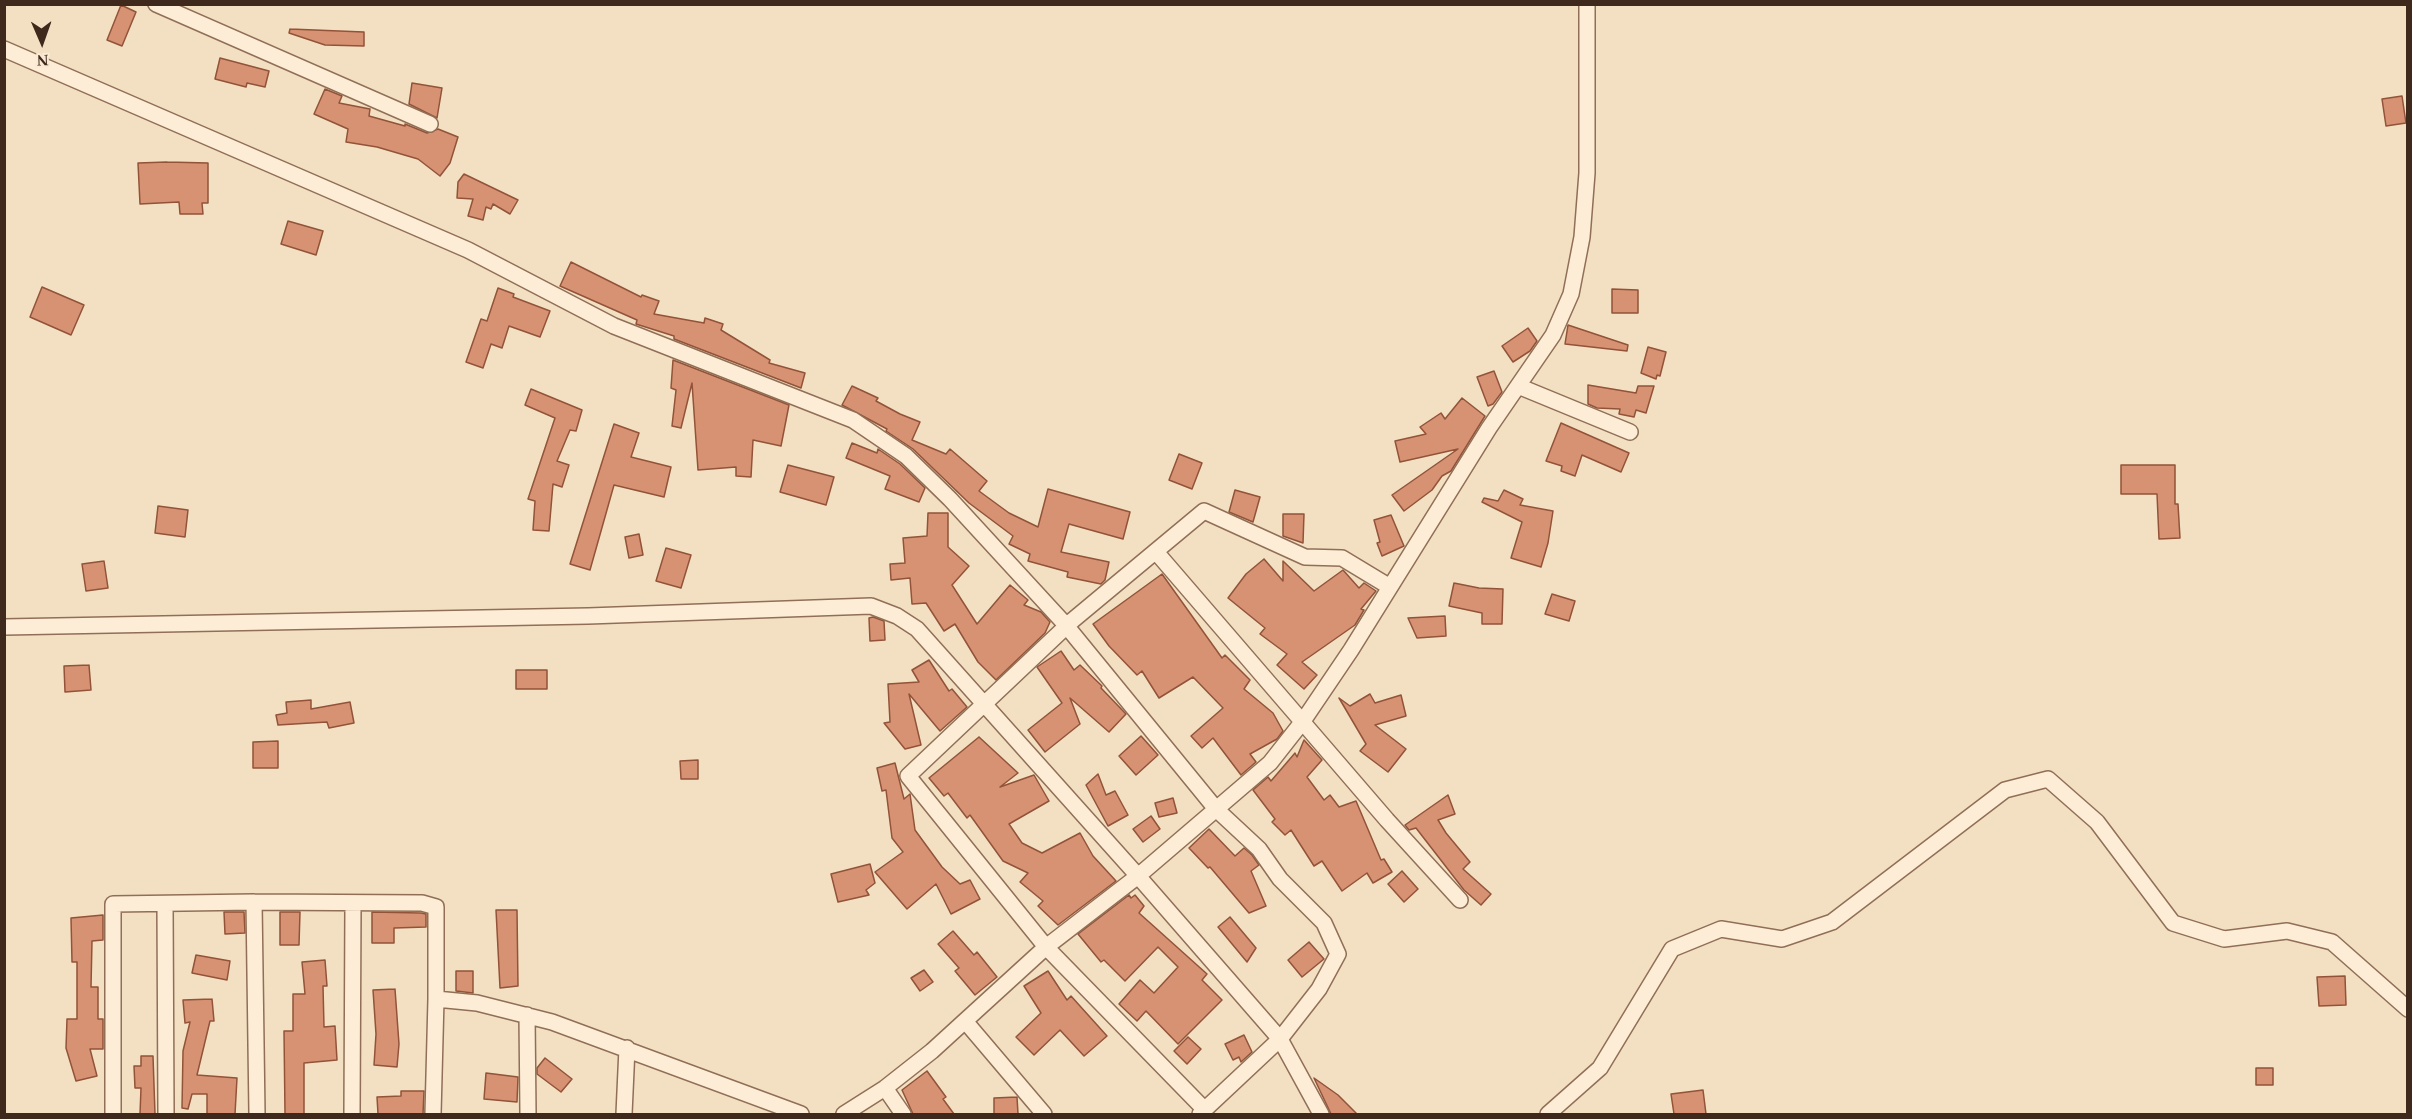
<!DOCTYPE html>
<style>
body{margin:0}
#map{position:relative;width:2412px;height:1119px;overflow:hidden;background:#f3e0c2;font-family:"Times New Roman",serif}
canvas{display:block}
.frame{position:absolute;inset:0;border:6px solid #3e291c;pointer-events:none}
.north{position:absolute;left:12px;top:12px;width:60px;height:60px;-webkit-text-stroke:4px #faead3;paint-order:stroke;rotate:178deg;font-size:16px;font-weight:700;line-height:24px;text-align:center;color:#3e291c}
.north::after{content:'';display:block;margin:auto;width:21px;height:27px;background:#3e291c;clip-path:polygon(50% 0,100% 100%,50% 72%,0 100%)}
</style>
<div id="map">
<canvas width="2412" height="1119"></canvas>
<div class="frame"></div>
<div class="north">N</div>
</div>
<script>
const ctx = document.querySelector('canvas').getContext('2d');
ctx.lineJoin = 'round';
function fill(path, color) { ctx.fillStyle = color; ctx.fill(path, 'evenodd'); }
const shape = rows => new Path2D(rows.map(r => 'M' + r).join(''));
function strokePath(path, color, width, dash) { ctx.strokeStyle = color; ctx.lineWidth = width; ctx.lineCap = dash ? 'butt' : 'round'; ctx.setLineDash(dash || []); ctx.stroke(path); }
const building = shape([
 [121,5,136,12,122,46,107,40,121,5],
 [290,29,364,32,364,46,325,45,289,33,290,29],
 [220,58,269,71,265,87,247,83,246,87,215,79,220,58],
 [412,83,442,88,437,118,409,104,412,83],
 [325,89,342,96,339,103,370,109,369,116,405,126,405,124,427,133,438,129,458,137,450,163,440,176,418,159,377,147,346,142,348,129,314,114,325,89],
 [2402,96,2406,123,2386,126,2382,99,2402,96],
 [167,162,208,163,208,203,202,203,203,214,180,214,179,202,140,204,138,163,167,162],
 [464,174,518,200,510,214,493,204,491,209,486,207,483,220,468,216,473,199,457,198,458,182,464,174],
 [288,221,323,231,316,255,281,244,288,221],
 [571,262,641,297,642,295,659,301,654,314,704,323,705,318,723,324,721,330,770,360,769,363,805,373,801,388,674,339,674,336,636,324,637,320,560,286,571,262],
 [42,287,84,305,71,335,30,317,42,287],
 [498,288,514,294,513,297,550,311,540,337,509,326,502,348,491,344,483,368,466,362,481,319,487,321,498,288],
 [1612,289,1638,290,1638,313,1612,313,1612,289],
 [1568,325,1628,345,1627,351,1565,344,1568,325],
 [1528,328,1537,341,1530,351,1513,362,1502,346,1528,328],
 [1648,347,1666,352,1660,376,1657,375,1656,379,1641,373,1648,347],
 [673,360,789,405,781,446,753,440,751,477,736,476,736,467,698,470,692,383,681,428,672,426,676,390,671,388,673,360],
 [1494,371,1502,392,1493,404,1488,406,1477,377,1494,371],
 [1588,385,1636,393,1638,386,1654,386,1646,413,1636,410,1634,417,1619,414,1620,409,1597,408,1588,404,1588,385],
 [852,386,878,398,876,401,900,414,920,422,912,440,946,454,950,449,987,481,979,491,1009,513,1038,527,1048,489,1130,512,1123,539,1069,524,1061,552,1109,562,1105,580,1101,584,1067,577,1068,572,1028,561,1030,554,1009,544,1013,536,969,503,913,449,886,431,887,429,842,405,852,386],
 [531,389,582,410,576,431,570,430,557,461,569,465,562,487,553,484,549,531,533,530,535,501,528,499,555,418,525,405,531,389],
 [1462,398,1485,416,1451,471,1442,476,1432,490,1404,511,1392,495,1458,449,1400,462,1395,441,1426,434,1420,427,1441,413,1445,419,1462,398],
 [1561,423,1629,453,1621,472,1582,455,1575,476,1561,471,1562,466,1546,461,1561,423],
 [614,424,639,433,631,457,671,467,664,497,614,485,590,570,570,564,614,424],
 [852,443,877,453,878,449,900,464,925,488,919,502,885,489,890,476,846,458,852,443],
 [1179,454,1202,463,1192,489,1169,480,1179,454],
 [788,465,834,477,826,505,780,492,788,465],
 [2121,465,2175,465,2175,504,2178,504,2180,538,2159,539,2157,494,2121,494,2121,465],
 [1235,490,1260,497,1253,522,1229,512,1235,490],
 [1504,490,1523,499,1520,505,1553,511,1548,543,1541,567,1511,558,1522,522,1482,502,1484,498,1498,501,1504,490],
 [158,506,188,510,185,537,155,533,158,506],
 [928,513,948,513,948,547,969,566,952,585,977,624,1010,585,1028,600,1024,605,1041,612,1050,622,1045,633,996,680,978,662,955,624,944,631,926,603,912,604,910,578,891,580,890,564,905,563,903,538,927,536,928,513],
 [1283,514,1304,514,1303,543,1283,536,1283,514],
 [1391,515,1404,546,1382,556,1377,543,1380,542,1374,520,1391,515],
 [639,534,643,555,629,558,625,537,639,534],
 [666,548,691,555,681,588,656,581,666,548],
 [1264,559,1283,581,1283,561,1314,591,1343,570,1359,588,1364,583,1376,591,1361,609,1364,610,1355,625,1302,662,1317,675,1304,689,1277,665,1287,654,1260,634,1265,628,1228,598,1246,574,1264,559],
 [104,561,108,588,86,591,82,564,104,561],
 [1162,574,1222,658,1225,655,1250,680,1244,689,1273,713,1283,731,1277,739,1250,754,1256,762,1241,775,1213,738,1202,748,1191,736,1223,708,1193,677,1159,698,1142,671,1137,675,1109,646,1093,624,1162,574],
 [1454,583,1479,588,1503,589,1502,624,1482,624,1482,613,1449,606,1454,583],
 [1552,594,1575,601,1569,621,1545,614,1552,594],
 [1445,616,1446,636,1417,638,1408,618,1445,616],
 [873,617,884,621,885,640,870,641,869,618,873,617],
 [1061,651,1074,670,1080,665,1102,686,1101,688,1126,714,1109,732,1070,698,1080,724,1045,752,1028,730,1062,703,1037,667,1061,651],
 [929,660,949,691,952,689,967,707,940,731,909,694,921,745,905,749,884,723,890,722,888,684,919,682,912,670,929,660],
 [89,665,91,690,65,692,64,666,89,665],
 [516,670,547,670,547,689,516,689,516,670],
 [1370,694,1375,703,1401,695,1406,716,1375,725,1406,749,1388,772,1360,751,1366,744,1339,698,1350,706,1370,694],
 [311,700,311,709,350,702,354,723,329,728,327,722,278,725,276,715,287,713,286,702,311,700],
 [1141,736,1158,755,1136,775,1119,756,1141,736],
 [979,737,1018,773,1000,787,1034,775,1049,801,1009,824,1022,843,1042,853,1080,833,1093,856,1116,881,1058,925,1038,906,1043,901,1020,882,1028,873,1003,861,970,815,967,818,948,793,944,796,929,778,979,737],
 [1304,740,1322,760,1307,777,1324,800,1330,795,1339,807,1356,801,1381,860,1384,859,1392,872,1373,883,1367,873,1342,891,1322,861,1314,866,1291,830,1285,835,1272,822,1275,819,1253,790,1268,777,1271,781,1295,753,1297,757,1304,740],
 [278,741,278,768,253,768,253,742,278,741],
 [698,760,698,779,681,779,680,761,698,760],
 [895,763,904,799,910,794,915,830,942,867,960,884,970,880,980,899,951,914,936,884,907,909,875,872,903,852,892,838,886,790,882,791,877,768,895,763],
 [1098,774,1106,795,1115,791,1128,815,1108,826,1086,785,1098,774],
 [1448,795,1455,814,1438,820,1446,833,1470,862,1463,869,1491,894,1481,905,1464,890,1416,828,1409,830,1405,825,1448,795],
 [1173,798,1177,813,1159,817,1155,803,1173,798],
 [1151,816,1160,829,1143,842,1133,829,1151,816],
 [1209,829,1235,856,1244,848,1252,855,1259,865,1251,871,1266,906,1249,913,1210,867,1208,868,1189,848,1209,829],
 [870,864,875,883,866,890,869,895,838,902,831,874,870,864],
 [1402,871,1418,889,1404,902,1388,884,1402,871],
 [1129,895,1131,898,1135,895,1144,906,1139,913,1207,974,1202,980,1222,1000,1178,1044,1146,1011,1137,1021,1119,1004,1140,980,1154,993,1178,967,1158,947,1125,981,1104,960,1101,962,1078,934,1129,895],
 [496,910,517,910,518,986,500,988,496,910],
 [224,912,244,912,245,933,225,934,224,912],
 [280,912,300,912,299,945,280,945,280,912],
 [372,912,421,913,426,914,426,927,394,928,394,943,372,943,372,912],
 [103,915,103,940,92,941,91,987,98,987,98,1019,103,1019,103,1049,90,1049,97,1076,76,1081,66,1048,67,1019,77,1019,77,962,72,962,71,918,103,915],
 [1230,917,1256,948,1247,962,1218,927,1230,917],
 [953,931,974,955,977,952,997,977,975,995,955,971,959,968,938,944,953,931],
 [1309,942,1324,959,1302,977,1288,960,1309,942],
 [196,955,230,961,227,980,192,973,196,955],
 [325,960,327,986,323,986,324,1027,335,1026,337,1060,304,1063,304,1114,285,1114,284,1031,293,1031,293,994,305,994,302,962,325,960],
 [924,970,933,982,920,991,911,978,924,970],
 [456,971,473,971,473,993,456,991,456,971],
 [1048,971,1067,1000,1071,996,1107,1036,1084,1056,1060,1030,1034,1055,1016,1037,1041,1013,1024,986,1048,971],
 [2345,976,2346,1005,2319,1006,2317,977,2345,976],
 [395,989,399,1044,397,1067,374,1065,376,1034,373,990,395,989],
 [212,999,214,1021,210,1021,197,1075,237,1078,235,1114,207,1114,207,1094,192,1094,188,1109,182,1108,183,1051,190,1022,185,1023,183,1000,212,999],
 [1244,1035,1252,1052,1241,1062,1239,1057,1233,1060,1225,1044,1244,1035],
 [1188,1037,1201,1049,1187,1064,1174,1051,1188,1037],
 [141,1056,153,1056,155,1114,140,1114,141,1088,135,1088,134,1066,141,1066,141,1056],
 [545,1058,572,1079,561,1092,537,1074,537,1068,545,1058],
 [2256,1068,2273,1068,2273,1085,2256,1085,2256,1068],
 [927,1071,946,1097,943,1099,954,1114,913,1114,902,1090,927,1071],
 [486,1073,518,1077,517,1102,484,1099,486,1073],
 [1314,1078,1338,1095,1357,1114,1331,1114,1314,1078],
 [1703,1090,1706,1114,1674,1114,1671,1094,1703,1090],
 [401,1091,424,1091,423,1114,378,1114,377,1097,401,1096,401,1091],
 [1017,1097,1018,1114,994,1114,994,1098,1017,1097]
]);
fill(building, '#d69273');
strokePath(building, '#925339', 1.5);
const minor = shape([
 [156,4,430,124],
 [4,49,468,250,614,326,853,420,906,456,950,499,1064,623,1216,809,1259,849,1280,879,1324,923,1338,954,1319,989,1280,1039,1200,1114],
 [1518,386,1630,432],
 [1157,553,1387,820,1460,900],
 [4,627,588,616,871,606,897,616,917,629,1138,876,1280,1039,1321,1114],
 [254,902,257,1114],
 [165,904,166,1114],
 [527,1015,528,1114],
 [965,1021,1044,1114],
 [885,1088,903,1114],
 [1205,1110,1046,947,908,776,1073,620,1204,511,1305,557,1342,558,1390,587],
 [113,1114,113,904,254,902,422,903,436,907,436,999,477,1003,552,1022,801,1114],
 [352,1114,353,904],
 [433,1114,436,999],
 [624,1114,627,1048],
 [844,1114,885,1088,932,1051,1046,947,1138,876,1270,763,1303,721,1351,650,1489,428,1553,335,1571,294,1582,237,1587,173,1587,4],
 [1548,1114,1600,1068,1672,949,1721,929,1782,939,1832,922,2005,790,2048,779,2097,822,2173,923,2224,939,2287,931,2332,942,2408,1009]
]);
strokePath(minor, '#906f56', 18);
strokePath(minor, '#fdedd7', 15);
</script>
